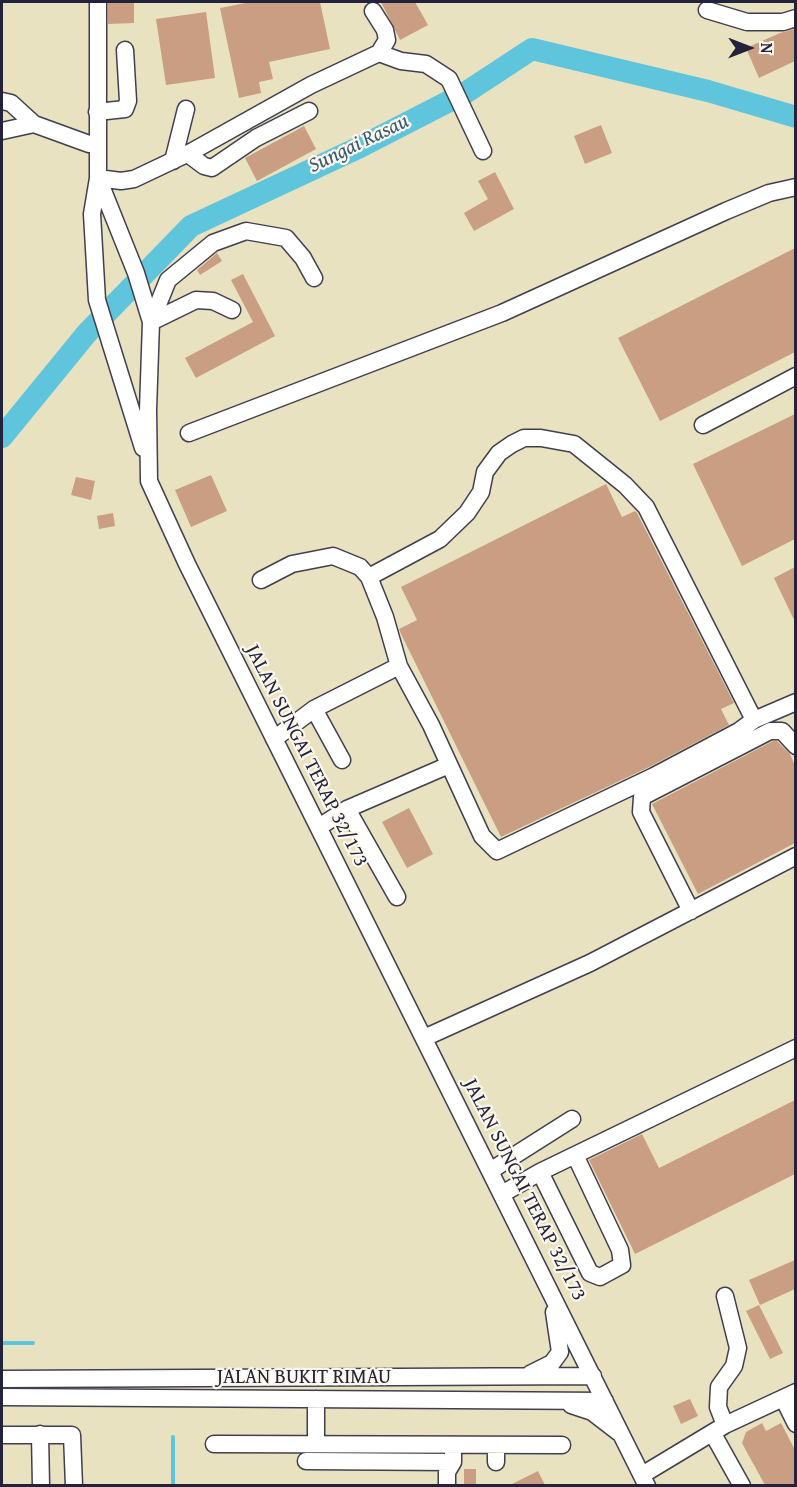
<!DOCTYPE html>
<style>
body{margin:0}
#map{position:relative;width:797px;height:1487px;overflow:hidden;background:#e8e2c0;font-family:"Gentium Book Plus",serif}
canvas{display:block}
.frame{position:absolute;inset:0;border:3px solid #22223b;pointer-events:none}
.north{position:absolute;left:719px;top:18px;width:60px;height:60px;-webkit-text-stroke:4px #fbf7ec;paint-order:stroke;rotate:90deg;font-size:16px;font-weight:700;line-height:24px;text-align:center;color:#22223b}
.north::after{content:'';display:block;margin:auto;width:21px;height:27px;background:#22223b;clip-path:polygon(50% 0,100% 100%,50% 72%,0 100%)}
</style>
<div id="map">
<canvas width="797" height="1487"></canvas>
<div class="frame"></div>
<div class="north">N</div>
</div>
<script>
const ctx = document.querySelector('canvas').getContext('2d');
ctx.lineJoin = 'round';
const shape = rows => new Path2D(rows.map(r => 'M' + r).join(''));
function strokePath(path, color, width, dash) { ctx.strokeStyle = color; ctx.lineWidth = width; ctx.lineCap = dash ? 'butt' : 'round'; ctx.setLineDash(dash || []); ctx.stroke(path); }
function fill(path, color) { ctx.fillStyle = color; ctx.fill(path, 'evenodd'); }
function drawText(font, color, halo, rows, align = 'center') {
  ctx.font = font + ' "Gentium Book Plus",serif'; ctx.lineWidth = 4.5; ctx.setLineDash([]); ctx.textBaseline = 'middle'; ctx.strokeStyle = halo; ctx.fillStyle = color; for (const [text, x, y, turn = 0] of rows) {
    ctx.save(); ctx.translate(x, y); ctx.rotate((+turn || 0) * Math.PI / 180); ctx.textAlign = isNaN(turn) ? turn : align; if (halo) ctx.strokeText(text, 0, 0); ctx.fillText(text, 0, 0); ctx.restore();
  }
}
strokePath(shape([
 [2,1343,33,1343],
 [173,1486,173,1437]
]), '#5fc5dd', 4);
strokePath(shape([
 [2,437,87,333,191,226,360,147,465,93,532,49,708,91,796,117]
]), '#5fc5dd', 22);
fill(shape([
 [108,2,134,2,134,23,108,24],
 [251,2,320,2,330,49,269,62,273,79,259,82,261,93,239,98,220,8],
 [381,2,415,2,428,25,400,40],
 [206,12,215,78,166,85,156,19],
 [795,29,795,61,759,78,746,48,780,33],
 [601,125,612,153,585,164,574,136],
 [304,126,316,149,257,181,245,158],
 [495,172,514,209,474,231,464,213,488,199,478,181],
 [795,248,795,352,660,421,618,338],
 [217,253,222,261,200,275,197,270],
 [243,274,275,336,196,378,185,358,253,322,231,280],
 [795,414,795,539,742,566,693,464],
 [211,475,227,511,191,527,175,490],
 [76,477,95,481,91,500,71,495],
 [606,484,622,517,635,511,637,513,734,703,721,709,729,725,649,767,501,837,401,634,399,629,417,620,401,587],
 [113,513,115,526,99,529,97,516],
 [795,567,795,622,774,578],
 [773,741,777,741,790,754,795,766,795,843,698,894,652,804],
 [409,808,433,854,407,868,382,822],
 [795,1100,795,1174,635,1254,589,1160,642,1134,659,1168],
 [795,1260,795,1289,760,1305,749,1280],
 [759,1305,783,1353,770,1359,746,1311],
 [690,1399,698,1416,681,1424,673,1406],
 [762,1423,766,1431,781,1423,795,1450,795,1485,765,1485,749,1456,742,1443,746,1432],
 [464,1469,476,1469,476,1485,464,1485],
 [538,1471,545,1485,510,1485]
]), '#ca9e82');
const minor = shape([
 [98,2,98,178,136,273,151,322,148,410,149,481,187,564,647,1486],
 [707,10,747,22,783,22,796,18],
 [379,53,401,61,426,64,449,79,483,151],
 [2,101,11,103,34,124,89,144,98,144],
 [97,112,125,109,128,101,125,50],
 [2,131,34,124],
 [191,152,192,157,204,166,212,168,256,138,309,111],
 [173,161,186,109],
 [151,322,168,280,213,243,246,231,286,238,303,258,314,278],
 [151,322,196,300,213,301,232,310],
 [703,425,796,376],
 [189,433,502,313,726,211,769,193,796,187],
 [143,448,97,300,92,214,98,178,121,181,134,179,191,152,311,85,379,53,387,40,385,30,373,11],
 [369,577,440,539,467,513,481,492,485,472,499,453,512,444,524,438,541,438,574,444,625,485,646,507,754,720,796,702],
 [261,580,292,564,333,556,360,567,369,577,385,617,399,666,431,725,482,836,497,851,654,776,739,731,754,720],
 [314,709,342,760],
 [274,739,314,709,399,666],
 [319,827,347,809],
 [397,897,347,809,449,765],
 [691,911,641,812,642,797,770,731,782,731,796,746],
 [424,1038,590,963,796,856],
 [490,1171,572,1119],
 [540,1172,590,1273,600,1277,622,1265,620,1250,575,1155],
 [502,1194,540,1172,796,1048],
 [725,1296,738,1348,734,1366,719,1387,718,1407,725,1425],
 [530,1374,552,1363,560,1352,554,1312],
 [2,1379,593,1376],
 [2,1397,605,1401],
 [783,1398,796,1424],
 [571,1405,592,1412,618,1432],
 [40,1434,41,1486],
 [713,1434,742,1486],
 [2,1435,72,1435,74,1486],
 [214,1444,562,1445],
 [316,1444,316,1399],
 [496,1445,496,1462],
 [306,1461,453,1462],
 [642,1475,725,1425,796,1392],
 [447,1486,447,1472,453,1462,453,1454]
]);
strokePath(minor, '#403f4f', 19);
strokePath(minor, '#fff', 16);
drawText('20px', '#22223b', '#fbf7ec', [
 ["JALAN SUNGAI TERAP 32/173",306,756,63],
 ["JALAN SUNGAI TERAP 32/173",524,1190,63],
 ["JALAN BUKIT RIMAU",304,1378]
]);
drawText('italic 21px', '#375b74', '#fbf7ec', [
 ["Sungai Rasau",359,144,-26]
]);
</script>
